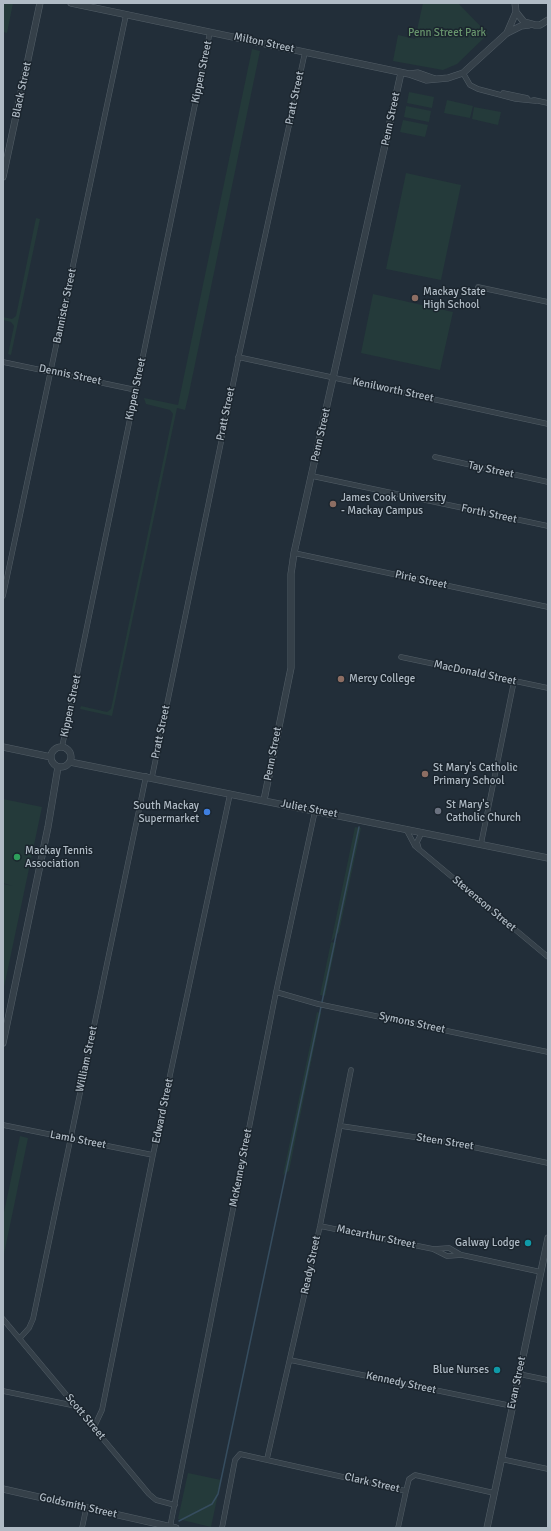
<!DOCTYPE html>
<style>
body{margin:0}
#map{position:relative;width:551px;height:1531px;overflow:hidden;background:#222e39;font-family:Signika,sans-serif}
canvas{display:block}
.frame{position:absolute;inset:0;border:4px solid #b0bbc5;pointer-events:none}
</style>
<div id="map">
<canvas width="551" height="1531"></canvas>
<div class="frame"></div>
</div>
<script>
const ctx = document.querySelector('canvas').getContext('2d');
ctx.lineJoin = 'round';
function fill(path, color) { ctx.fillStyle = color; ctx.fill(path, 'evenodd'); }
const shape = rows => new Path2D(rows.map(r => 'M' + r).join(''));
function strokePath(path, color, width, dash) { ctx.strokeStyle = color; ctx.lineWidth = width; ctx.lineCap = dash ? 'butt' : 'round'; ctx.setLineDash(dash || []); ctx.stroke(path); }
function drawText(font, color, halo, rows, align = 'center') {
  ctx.font = font + ' Signika,sans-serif'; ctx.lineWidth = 3; ctx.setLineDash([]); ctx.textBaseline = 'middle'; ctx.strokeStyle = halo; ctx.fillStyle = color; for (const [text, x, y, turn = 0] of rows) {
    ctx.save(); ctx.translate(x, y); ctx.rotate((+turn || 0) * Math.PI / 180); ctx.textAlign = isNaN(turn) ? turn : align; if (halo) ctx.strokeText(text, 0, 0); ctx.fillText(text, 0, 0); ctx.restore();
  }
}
fill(shape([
 [3,3,13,3,7,33,3,32],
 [423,3,458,3,488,34,457,64,443,70,393,61,398,35,415,39],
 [252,49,260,51,189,393,185,410,177,408,112,716,80,709,81,706,107,712,111,709,173,414,170,410,146,404,144,398,178,405],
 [409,92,434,97,432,108,407,103],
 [447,100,473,106,470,118,444,113],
 [406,106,431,111,429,122,404,117],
 [474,107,501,112,498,125,472,119],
 [403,120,428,125,425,137,400,132],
 [406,173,461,185,441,280,386,269],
 [36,218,40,219,11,355,8,354,14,326,11,322,3,320,3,317,12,319,16,316],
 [373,294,453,312,440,370,361,353],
 [3,799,42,807,3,992,3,884,13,886,3,883],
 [355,827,361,828,339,932,331,942,336,943,325,996,320,995],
 [317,1012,321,1013,289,1171,283,1175],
 [20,1136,28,1138,3,1259,3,1217],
 [188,1473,221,1480,211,1527,178,1519]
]), '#243a3a');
strokePath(shape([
 [179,1521,212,1504,218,1494,359,827]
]), '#364d5f', 1.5);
const minor = shape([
 [463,73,470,85,478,89,516,99,536,101],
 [503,93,527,98],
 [534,100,548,103],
 [478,287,548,302],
 [238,357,548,424],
 [3,362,136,390],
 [435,457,548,482],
 [312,476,548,526],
 [294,553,548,607],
 [3,596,126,15],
 [401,657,548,688],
 [62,747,210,32],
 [152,777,238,360,305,52],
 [406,829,415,846,548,957],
 [481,844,514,681],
 [419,849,417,842,422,832],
 [276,992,318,1004,548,1052],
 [3,1125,153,1155],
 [341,1126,454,1143,548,1163],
 [320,1226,433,1249,447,1256,462,1255,541,1272],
 [434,1249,449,1248,461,1255],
 [3,1319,149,1494,156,1500,175,1505],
 [20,1338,29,1328,33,1319,146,776],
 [290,1360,512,1406],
 [519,1374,548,1380],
 [3,1391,76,1406],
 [94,1427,102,1410,153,1155,230,794],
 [267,1459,320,1226,351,1070],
 [501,1459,548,1469],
 [170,1527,276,992,315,811],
 [82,1528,86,1509],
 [222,1528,235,1460,240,1454,406,1491,409,1479,415,1475,494,1493],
 [398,1528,406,1491]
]);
const tertiary = shape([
 [71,3,409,74,426,80,448,78,463,73,507,33,521,26,529,25],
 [515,3,516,12,524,22,535,25,540,25,548,20],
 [507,33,516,12],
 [409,74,418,73,435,79],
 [3,177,40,3],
 '51 757a10 10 0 1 1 20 0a10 10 0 1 1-20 0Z',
 [3,747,51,757],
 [70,762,548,858],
 [264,800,291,668,291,574,294,553,401,73],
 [3,1043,48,827,58,767],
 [3,1489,176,1528],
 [487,1528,548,1238]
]);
strokePath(minor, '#535e67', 5.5);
strokePath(tertiary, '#535e67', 7);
strokePath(minor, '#354049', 4.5);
strokePath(tertiary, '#354049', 6);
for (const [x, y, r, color] of [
 [415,298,4,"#8d6e63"],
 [333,504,4,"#8d6e63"],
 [341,679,4,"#8d6e63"],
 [425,774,4,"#8d6e63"],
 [438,811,4,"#6b7280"],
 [207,812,4,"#3f7fe0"],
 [17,857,4,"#2e9e5b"],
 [528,1243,4,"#0f9aa8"],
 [497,1370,4,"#0f9aa8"]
]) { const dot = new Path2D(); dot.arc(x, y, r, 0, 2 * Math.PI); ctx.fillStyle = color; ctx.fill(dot); strokePath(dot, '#1b252e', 1.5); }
drawText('11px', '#68956d', '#1b252e', [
 ["Penn Street Park",447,33]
]);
drawText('11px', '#b0bbc5', '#1b252e', [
 ["Milton Street",264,43,12],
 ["Kippen Street",202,72,-78],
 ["Black Street",22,90,-78],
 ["Pratt Street",295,98,-78],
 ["Penn Street",391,119,-78],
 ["Bannister Street",65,306,-78],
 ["Dennis Street",70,375,12],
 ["Kippen Street",136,389,-78],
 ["Kenilworth Street",393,390,12],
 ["Pratt Street",226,414,-78],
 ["Penn Street",321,435,-77],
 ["Tay Street",491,470,12],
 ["Forth Street",489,514,12],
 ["Pirie Street",421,580,12],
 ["MacDonald Street",475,673,12],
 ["Kippen Street",71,706,-78],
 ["Pratt Street",161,732,-78],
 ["Penn Street",273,754,-79],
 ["Juliet Street",309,809,11],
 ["Stevenson Street",484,904,40],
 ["Symons Street",412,1023,12],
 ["William Street",87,1059,-78],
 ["Edward Street",163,1111,-78],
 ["Lamb Street",78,1140,11],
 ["Steen Street",445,1142,9],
 ["McKenney Street",241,1168,-79],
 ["Macarthur Street",376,1237,12],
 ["Ready Street",311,1265,-78],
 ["Kennedy Street",401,1383,12],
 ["Evan Street",517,1383,-78],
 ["Scott Street",85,1417,50],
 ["Clark Street",372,1483,13],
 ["Goldsmith Street",78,1506,13]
]);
drawText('11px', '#b0bbc5', '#1b252e', [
 ["Mackay State",423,292],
 ["High School",423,305],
 ["James Cook University",341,498],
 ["- Mackay Campus",341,511],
 ["Mercy College",349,679],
 ["St Mary's Catholic",433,768],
 ["Primary School",433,781],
 ["St Mary's",446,805],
 ["Catholic Church",446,818],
 ["South Mackay",199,806,"right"],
 ["Supermarket",199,819,"right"],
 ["Mackay Tennis",25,851],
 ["Association",25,864],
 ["Galway Lodge",520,1243,"right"],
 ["Blue Nurses",489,1370,"right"]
], 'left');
</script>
